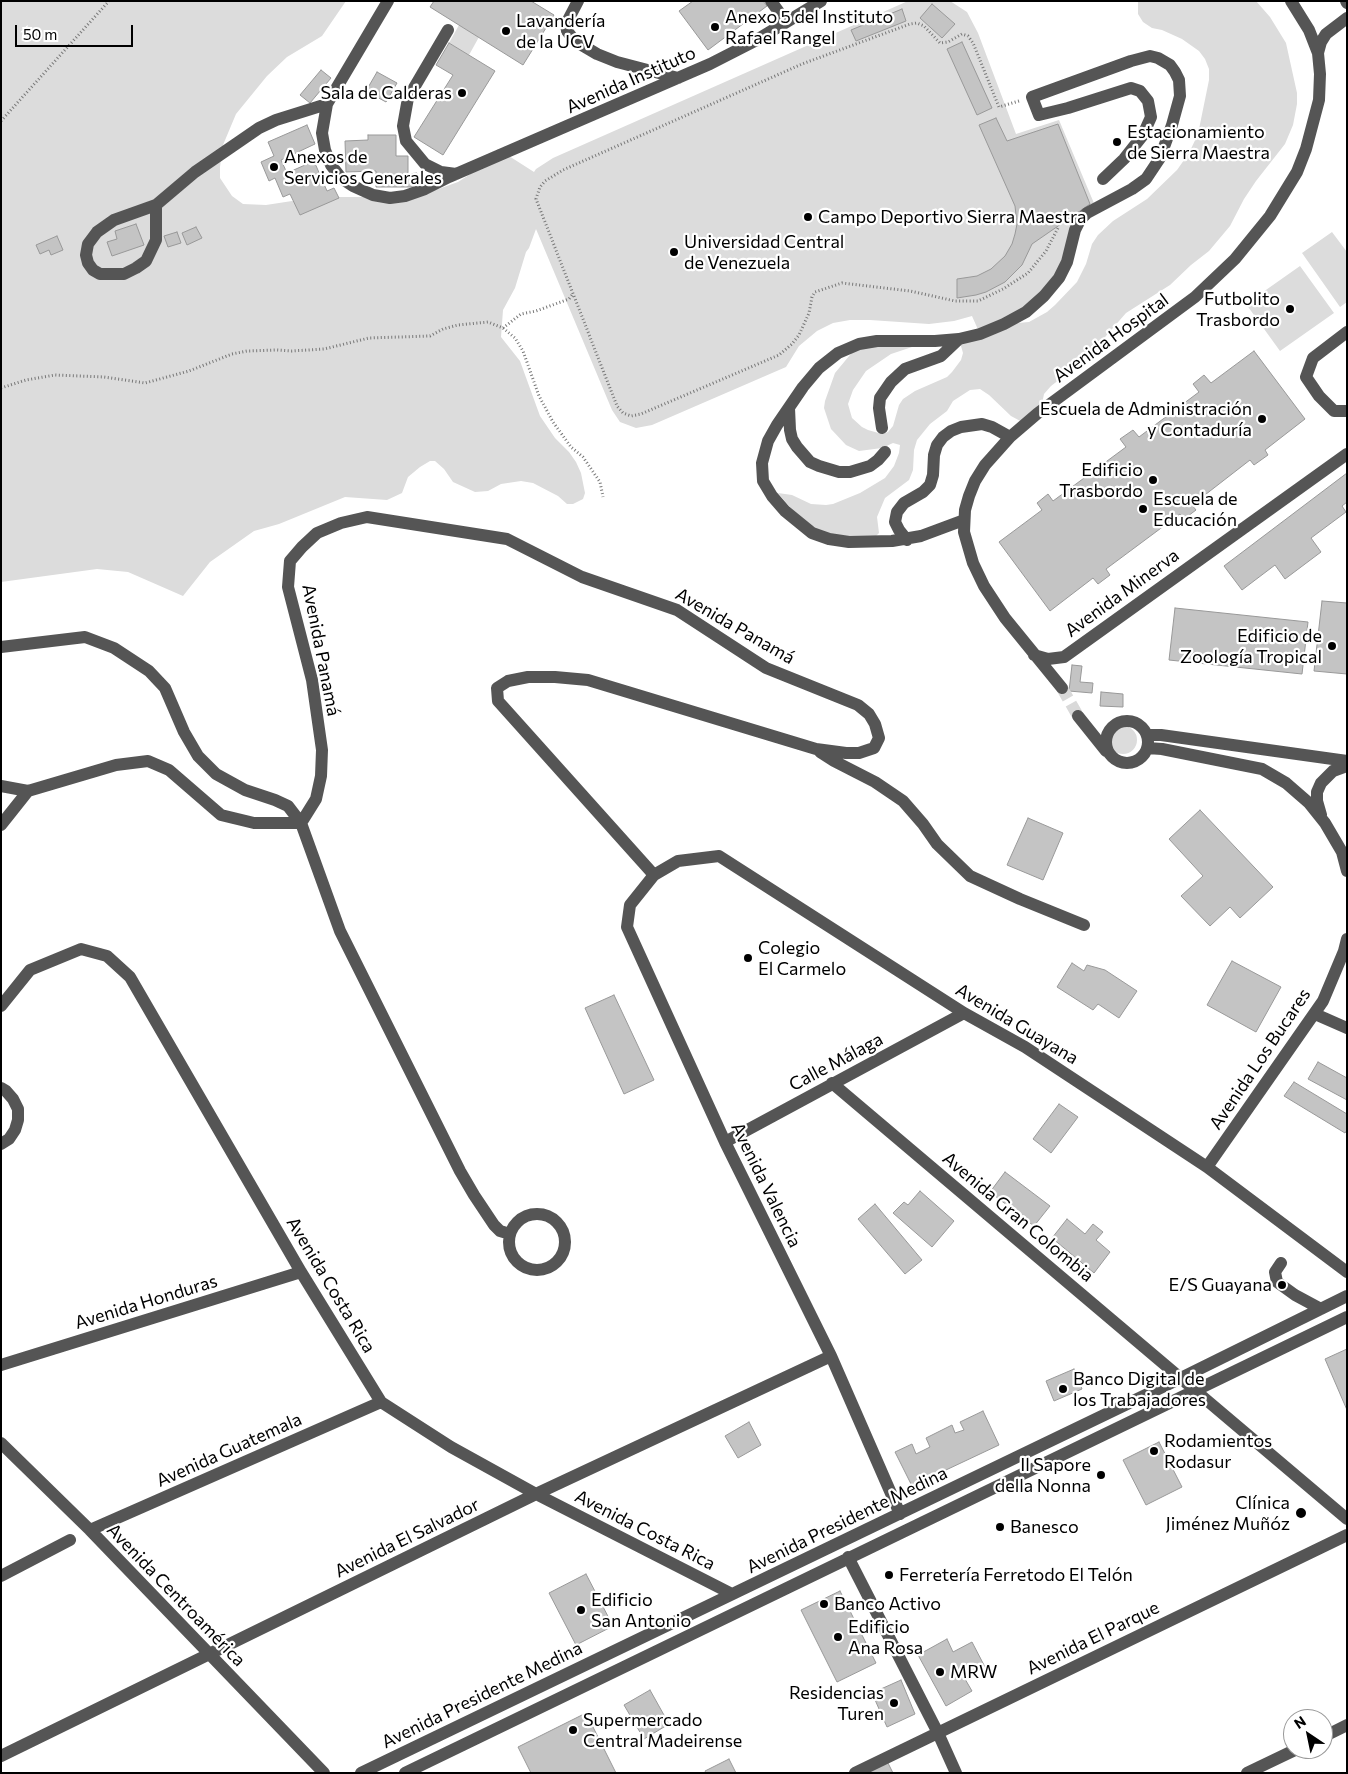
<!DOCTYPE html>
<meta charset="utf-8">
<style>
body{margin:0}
#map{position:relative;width:1348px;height:1774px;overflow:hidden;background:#fff;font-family:Commissioner,sans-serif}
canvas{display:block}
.frame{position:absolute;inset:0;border:2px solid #000;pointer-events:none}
.north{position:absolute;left:1283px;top:1709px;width:50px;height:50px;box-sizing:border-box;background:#fff;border:1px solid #999;border-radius:50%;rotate:326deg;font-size:14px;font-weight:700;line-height:20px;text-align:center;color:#000}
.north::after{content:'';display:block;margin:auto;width:18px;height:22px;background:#000;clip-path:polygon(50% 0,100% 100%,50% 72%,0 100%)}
.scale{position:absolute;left:15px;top:25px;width:118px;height:22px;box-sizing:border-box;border:2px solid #000;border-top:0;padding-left:6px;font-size:15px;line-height:18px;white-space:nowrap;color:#000;-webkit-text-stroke:4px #fff;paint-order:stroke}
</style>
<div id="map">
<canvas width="1348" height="1774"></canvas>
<div class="frame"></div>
<div class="north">N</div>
<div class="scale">50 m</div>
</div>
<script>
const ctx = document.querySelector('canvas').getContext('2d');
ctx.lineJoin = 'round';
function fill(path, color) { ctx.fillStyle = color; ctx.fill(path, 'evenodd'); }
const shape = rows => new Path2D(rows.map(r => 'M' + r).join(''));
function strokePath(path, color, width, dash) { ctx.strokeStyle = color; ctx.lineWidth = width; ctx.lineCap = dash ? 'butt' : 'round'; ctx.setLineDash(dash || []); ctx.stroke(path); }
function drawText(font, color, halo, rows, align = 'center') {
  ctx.font = font + ' Commissioner,sans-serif'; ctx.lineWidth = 4.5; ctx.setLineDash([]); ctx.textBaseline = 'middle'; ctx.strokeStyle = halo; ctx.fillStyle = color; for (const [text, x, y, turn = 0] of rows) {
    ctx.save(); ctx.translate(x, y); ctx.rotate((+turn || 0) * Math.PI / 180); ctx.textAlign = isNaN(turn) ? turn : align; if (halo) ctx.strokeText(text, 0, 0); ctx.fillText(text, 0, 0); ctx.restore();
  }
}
fill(shape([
 [1,1,346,1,322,36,287,57,267,76,236,114,223,145,220,167,220,178,232,196,243,204,266,205,318,197,416,197,458,182,475,171,498,149,534,172,536,169,553,158,908,1,950,1,967,12,978,33,1016,134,1059,120,1096,208,1087,213,1059,278,1006,324,1029,322,1047,312,1055,305,1077,282,1086,264,1092,244,1098,235,1113,221,1147,199,1177,170,1189,153,1198,134,1209,80,1209,69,1205,59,1199,51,1182,39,1162,30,1152,28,1143,22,1138,14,1138,1,1256,1,1270,17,1286,43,1297,93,1297,104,1293,125,1285,144,1256,181,1244,199,1230,226,1209,251,1191,265,1170,285,1126,313,1085,360,1051,386,1044,394,1042,404,1024,423,1011,416,989,395,980,389,970,390,953,401,947,411,930,424,917,440,914,450,913,470,909,480,885,498,877,517,879,533,869,543,812,533,778,493,792,495,811,504,826,505,833,504,860,493,885,478,894,466,899,453,900,445,893,443,882,448,859,451,846,445,831,429,824,408,825,401,835,373,859,344,912,347,891,354,866,371,853,390,848,404,852,418,862,427,868,430,882,434,888,432,893,426,899,405,903,399,915,391,947,377,952,372,961,360,963,353,959,339,980,334,972,316,954,321,929,324,870,320,850,320,833,323,817,331,799,346,786,367,652,425,636,428,620,422,612,410,536,229,529,248,526,252,515,288,503,310,501,337,520,361,540,416,555,438,569,452,576,462,581,473,585,493,583,499,573,504,567,504,558,496,533,483,521,481,501,484,488,491,475,492,453,482,444,469,435,461,430,461,420,467,408,477,402,493,387,500,345,497,279,524,254,531,210,562,183,596,128,572,97,569,1,582],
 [459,25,479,37,469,55,449,43],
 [1332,232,1347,252,1347,302,1340,307,1302,253],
 [1300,266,1334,313,1280,351,1246,304],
 '1109 740a14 14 0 1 1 28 0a14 14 0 1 1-28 0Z'
]), '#dcdcdc');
const building = shape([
 [434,1,531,1,554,15,523,65,430,7,434,1],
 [693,1,763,1,767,6,708,50,679,11,693,1],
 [932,4,955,24,942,38,920,18,932,4],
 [902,9,906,21,856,41,851,30,902,9],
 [962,42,992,108,977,115,947,49,962,42],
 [449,43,495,71,443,155,414,137,453,75,436,65,449,43],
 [321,70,331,78,310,103,300,95,321,70],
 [377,72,397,83,386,102,366,91,377,72],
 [996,118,1007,141,1058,124,1090,204,1032,244,1022,265,1005,282,986,292,976,295,957,298,957,279,977,276,991,269,1005,256,1012,244,1015,234,1017,224,1015,206,979,125,996,118],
 [307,125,315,144,281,160,287,173,314,161,327,191,334,188,339,198,300,215,290,194,283,197,275,178,269,181,261,162,274,156,268,142,307,125],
 [368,135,396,135,396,156,408,156,408,174,417,173,418,187,376,187,376,171,346,172,345,141,368,140,368,135],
 [136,224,144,245,112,256,107,242,117,239,115,231,136,224],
 [196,227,202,238,187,245,182,233,196,227],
 [177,232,181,243,168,247,164,236,177,232],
 [57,236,63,250,51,255,49,250,40,254,36,245,57,236],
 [1254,351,1305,419,1265,450,1268,455,1254,465,1250,460,1192,505,1196,510,1184,519,1180,514,1106,569,1110,575,1098,584,1093,578,1050,611,999,542,1042,510,1037,503,1048,494,1053,501,1126,447,1120,439,1133,430,1139,437,1199,392,1193,384,1204,375,1211,383,1254,351],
 [1347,473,1347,502,1342,506,1346,512,1311,538,1321,552,1285,579,1275,565,1242,590,1224,566,1347,473],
 [1322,601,1347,603,1347,674,1314,671,1322,601],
 [1175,608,1308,622,1302,674,1169,660,1175,608],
 [1072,665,1082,666,1080,682,1093,683,1092,693,1069,691,1072,665],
 [1101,692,1123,694,1123,707,1100,706,1101,692],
 [1200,810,1273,887,1240,918,1230,907,1210,926,1181,896,1203,876,1169,839,1200,810],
 [1028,818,1063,833,1043,880,1007,865,1028,818],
 [1232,961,1281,987,1256,1032,1207,1005,1232,961],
 [1072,963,1084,971,1087,965,1105,970,1137,991,1119,1018,1098,1004,1093,1010,1057,987,1072,963],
 [614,995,654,1080,624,1094,585,1008,614,995],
 [1318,1062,1347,1078,1347,1100,1308,1079,1318,1062],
 [1294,1082,1347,1114,1347,1130,1345,1133,1284,1096,1294,1082],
 [1059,1104,1078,1117,1051,1153,1033,1139,1059,1104],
 [1005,1172,1050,1206,1034,1226,990,1192,1005,1172],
 [920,1191,954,1221,932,1247,893,1213,904,1202,908,1205,920,1191],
 [875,1204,922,1260,905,1274,858,1219,875,1204],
 [1067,1219,1085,1234,1093,1224,1103,1232,1096,1240,1110,1252,1094,1273,1052,1238,1067,1219],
 [1347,1349,1347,1410,1325,1359,1347,1349],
 [1074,1369,1082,1389,1054,1401,1046,1381,1074,1369],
 [983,1411,999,1445,912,1486,895,1452,912,1444,916,1454,930,1447,926,1438,952,1425,955,1433,964,1430,960,1422,983,1411],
 [749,1422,761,1445,738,1458,725,1436,749,1422],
 [1159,1442,1182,1487,1146,1505,1123,1460,1159,1442],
 [586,1574,613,1626,576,1645,549,1593,586,1574],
 [840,1591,876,1663,837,1682,801,1610,840,1591],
 [947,1639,953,1652,972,1642,985,1667,965,1679,972,1691,946,1706,918,1655,947,1639],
 [901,1680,915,1714,887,1727,872,1693,901,1680],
 [650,1690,669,1724,644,1739,624,1705,650,1690],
 [586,1713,616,1773,531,1773,518,1747,586,1713],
 [729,1759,736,1773,706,1773,705,1771,729,1759],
 [887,1761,893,1773,863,1773,887,1761]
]);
fill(building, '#c4c4c4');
strokePath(building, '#999', 1);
strokePath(shape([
 [1062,688,1078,716]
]), '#d9d9d9', 12, [12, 6]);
strokePath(shape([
 [1019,101,999,107,973,43,968,36,962,34,948,42,940,43,924,26,917,23,910,24,802,64,563,170,545,181,540,187,536,199,617,406,623,413,631,416,641,414,779,355,792,344,799,335,809,313,812,297,815,292,842,283,910,291,955,301,978,301,1003,289,1028,273,1046,251,1059,226],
 [1,121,109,1],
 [503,328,521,314,536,311,569,299,572,295],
 [1,388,26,380,55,375,104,377,145,383,189,371,232,354,247,351,277,350,292,351,324,349,369,338,430,336,443,329,458,325,488,322,503,328,515,338,523,351,539,396,553,422,571,447,583,457,600,482,603,497]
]), '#777', 3, [1, 2.5]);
strokePath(shape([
 [388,1,327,104,322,133,325,150,331,165,341,178,353,186,373,195,390,198,405,196,425,189,449,177,710,64,755,41,821,1],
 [578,1,566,24,567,31,575,41,597,54,617,62,678,78],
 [771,1,786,22],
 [1346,1,1347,3],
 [448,30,408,98,403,126,406,141,425,164,441,172,456,174],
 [1318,53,1321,42,1326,34,1347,18],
 [156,205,156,240,146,261,136,268,124,274,100,274,93,270,88,263,86,255,88,244,97,232,114,220,156,205,195,172,259,128,276,120,327,104],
 [1347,332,1313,358,1306,377,1319,396,1334,411,1347,411],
 [789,408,790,430,792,439,797,447,810,462,819,466,839,472,850,472,870,466,878,460,885,452],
 [882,428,879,408,880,398,891,382,905,369,941,356,959,339],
 [964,520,921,536,892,541,849,542,829,539,812,533,785,511,772,496,763,481,762,463,768,441,777,425,803,387,819,368,838,353,859,344,877,341,935,341,959,339,980,334,1004,324,1026,312,1044,296,1059,278,1067,262,1075,230,1080,220,1087,213,1132,189,1146,179,1160,158,1172,125,1180,96,1179,80,1175,72,1170,65,1158,58,1150,56,1131,61,1032,97,1039,115,1068,108,1131,88,1140,91,1148,101,1151,117,1143,135,1124,159,1103,179],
 [907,540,899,530,895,522,897,512,904,503,923,492,930,485,933,475,934,455,937,445,943,437,951,431,961,427,982,424,992,427,1010,437],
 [1,647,85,637,114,648,149,671,165,688,184,732,198,756,216,774,245,790,275,800,288,806,301,823,316,799,321,776,322,750,312,680,288,587,290,561,302,547,317,533,341,523,367,517,507,539,582,577,677,610,766,668,858,705,869,714,875,724,879,738,874,748,859,753,846,753,816,749,588,680,555,677,528,677,508,681,497,688,498,701,654,875],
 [1034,655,1048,659,1064,657,1347,454],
 [1062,688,1005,618,984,586,973,563,964,532,965,510,969,496,975,481,985,465,1010,437,1038,413,1195,297,1235,259,1270,216,1297,172,1306,149,1319,100,1320,74,1318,53,1309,30,1291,1],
 [1078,716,1106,751],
 '1106 742a21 21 0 1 1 42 0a21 21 0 1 1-42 0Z',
 [1147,735,1161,735,1347,761],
 [1147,748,1162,749,1262,769,1286,783,1309,803,1325,823,1342,852,1347,871],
 [820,752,834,761,875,782,903,801,923,824,937,844,970,876,1020,899,1084,925],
 [1,786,28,791],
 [1321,815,1317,801,1317,792,1321,783,1333,771,1347,766],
 [1,825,28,791,116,765,148,761,169,770,221,815,254,823,301,823,340,931,460,1171,474,1195,494,1225,500,1231,510,1234],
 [1,1006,30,970,81,949,107,956,130,977,301,1272,381,1402,451,1447,536,1494,732,1594],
 [1315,1014,1347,1028],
 [832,1083,1347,1519],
 [1,1088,6,1091,13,1099,18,1109,18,1120,15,1130,9,1139,1,1144],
 [725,1142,964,1013],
 [1207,1167,1323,1001,1344,951,1347,939],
 '509 1242a28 28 0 1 1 56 0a28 28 0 1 1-56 0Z',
 [1281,1263,1275,1272,1277,1282,1295,1295,1321,1309],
 [1,1365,301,1272],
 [1,1443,90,1530,324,1773],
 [900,1514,831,1356,725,1142,627,927,630,905,654,875,678,861,719,856,964,1013,1025,1047,1207,1167,1347,1272],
 [90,1530,381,1402],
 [848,1557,938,1733,956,1773],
 [1,1576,70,1540],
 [1323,1737,1347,1725],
 [1,1756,536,1494,831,1356],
 [361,1773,1181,1378,1347,1296],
 [405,1773,1347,1317],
 [855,1773,1347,1535],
 [1247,1773,1297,1749]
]), '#555', 12);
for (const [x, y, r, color] of [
 [715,27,5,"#000"],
 [506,31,5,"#000"],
 [462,93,5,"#000"],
 [1117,142,5,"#000"],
 [274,167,5,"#000"],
 [808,217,5,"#000"],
 [674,252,5,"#000"],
 [1290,309,5,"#000"],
 [1262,419,5,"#000"],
 [1153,480,5,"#000"],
 [1143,509,5,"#000"],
 [1332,646,5,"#000"],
 [748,958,5,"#000"],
 [1282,1285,5,"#000"],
 [1063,1389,5,"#000"],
 [1154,1451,5,"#000"],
 [1101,1475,5,"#000"],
 [1301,1513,6,"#000"],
 [1000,1527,5,"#000"],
 [889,1575,5,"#000"],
 [824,1604,5,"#000"],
 [581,1610,5,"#000"],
 [838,1637,5,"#000"],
 [940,1672,5,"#000"],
 [894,1703,5,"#000"],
 [573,1730,5,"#000"]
]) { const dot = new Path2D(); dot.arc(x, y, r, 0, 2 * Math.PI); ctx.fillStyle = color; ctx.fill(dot); strokePath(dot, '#fff', 2); }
drawText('18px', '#000', '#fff', [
 ["Anexo 5 del Instituto",725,17],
 ["Rafael Rangel",725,38],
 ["Lavandería",516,21],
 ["de la UCV",516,42],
 ["Sala de Calderas",452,93,"right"],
 ["Estacionamiento",1127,132],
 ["de Sierra Maestra",1127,153],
 ["Anexos de",284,157],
 ["Servicios Generales",284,178],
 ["Campo Deportivo Sierra Maestra",818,217],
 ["Universidad Central",684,242],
 ["de Venezuela",684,263],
 ["Futbolito",1280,299,"right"],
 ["Trasbordo",1280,320,"right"],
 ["Escuela de Administración",1252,409,"right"],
 ["y Contaduría",1252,430,"right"],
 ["Edificio",1143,470,"right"],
 ["Trasbordo",1143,491,"right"],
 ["Escuela de",1153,499],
 ["Educación",1153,520],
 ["Edificio de",1322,636,"right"],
 ["Zoología Tropical",1322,657,"right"],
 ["Colegio",758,948],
 ["El Carmelo",758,969],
 ["E/S Guayana",1272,1285,"right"],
 ["Banco Digital de",1073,1379],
 ["los Trabajadores",1073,1400],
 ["Rodamientos",1164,1441],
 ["Rodasur",1164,1462],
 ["Il Sapore",1091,1465,"right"],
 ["della Nonna",1091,1486,"right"],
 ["Clínica",1290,1503,"right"],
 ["Jiménez Muñóz",1290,1524,"right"],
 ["Banesco",1010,1527],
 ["Ferretería Ferretodo El Telón",899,1575],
 ["Edificio",591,1600],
 ["San Antonio",591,1621],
 ["Banco Activo",834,1604],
 ["Edificio",848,1627],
 ["Ana Rosa",848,1648],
 ["MRW",950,1672],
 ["Residencias",884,1693,"right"],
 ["Turen",884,1714,"right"],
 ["Supermercado",583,1720],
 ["Central Madeirense",583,1741]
], 'left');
drawText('18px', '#000', '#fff', [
 ["Avenida Instituto",631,80,-24],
 ["Avenida Hospital",1111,338,-36],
 ["Avenida Minerva",1122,593,-36],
 ["Avenida Panamá",735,626,30],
 ["Avenida Panamá",321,650,79],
 ["Avenida Guayana",1017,1024,31],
 ["Avenida Los Bucares",1260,1059,-56],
 ["Calle Málaga",836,1062,-28],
 ["Avenida Valencia",766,1185,64],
 ["Avenida Gran Colombia",1018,1217,40],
 ["Avenida Costa Rica",331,1285,59],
 ["Avenida Honduras",146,1302,-17],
 ["Avenida Guatemala",229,1450,-24],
 ["Avenida Presidente Medina",847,1520,-26],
 ["Avenida Costa Rica",645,1530,27],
 ["Avenida El Salvador",407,1538,-26],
 ["Avenida Centroamérica",176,1595,46],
 ["Avenida El Parque",1093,1638,-26],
 ["Avenida Presidente Medina",482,1695,-26]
]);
</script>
